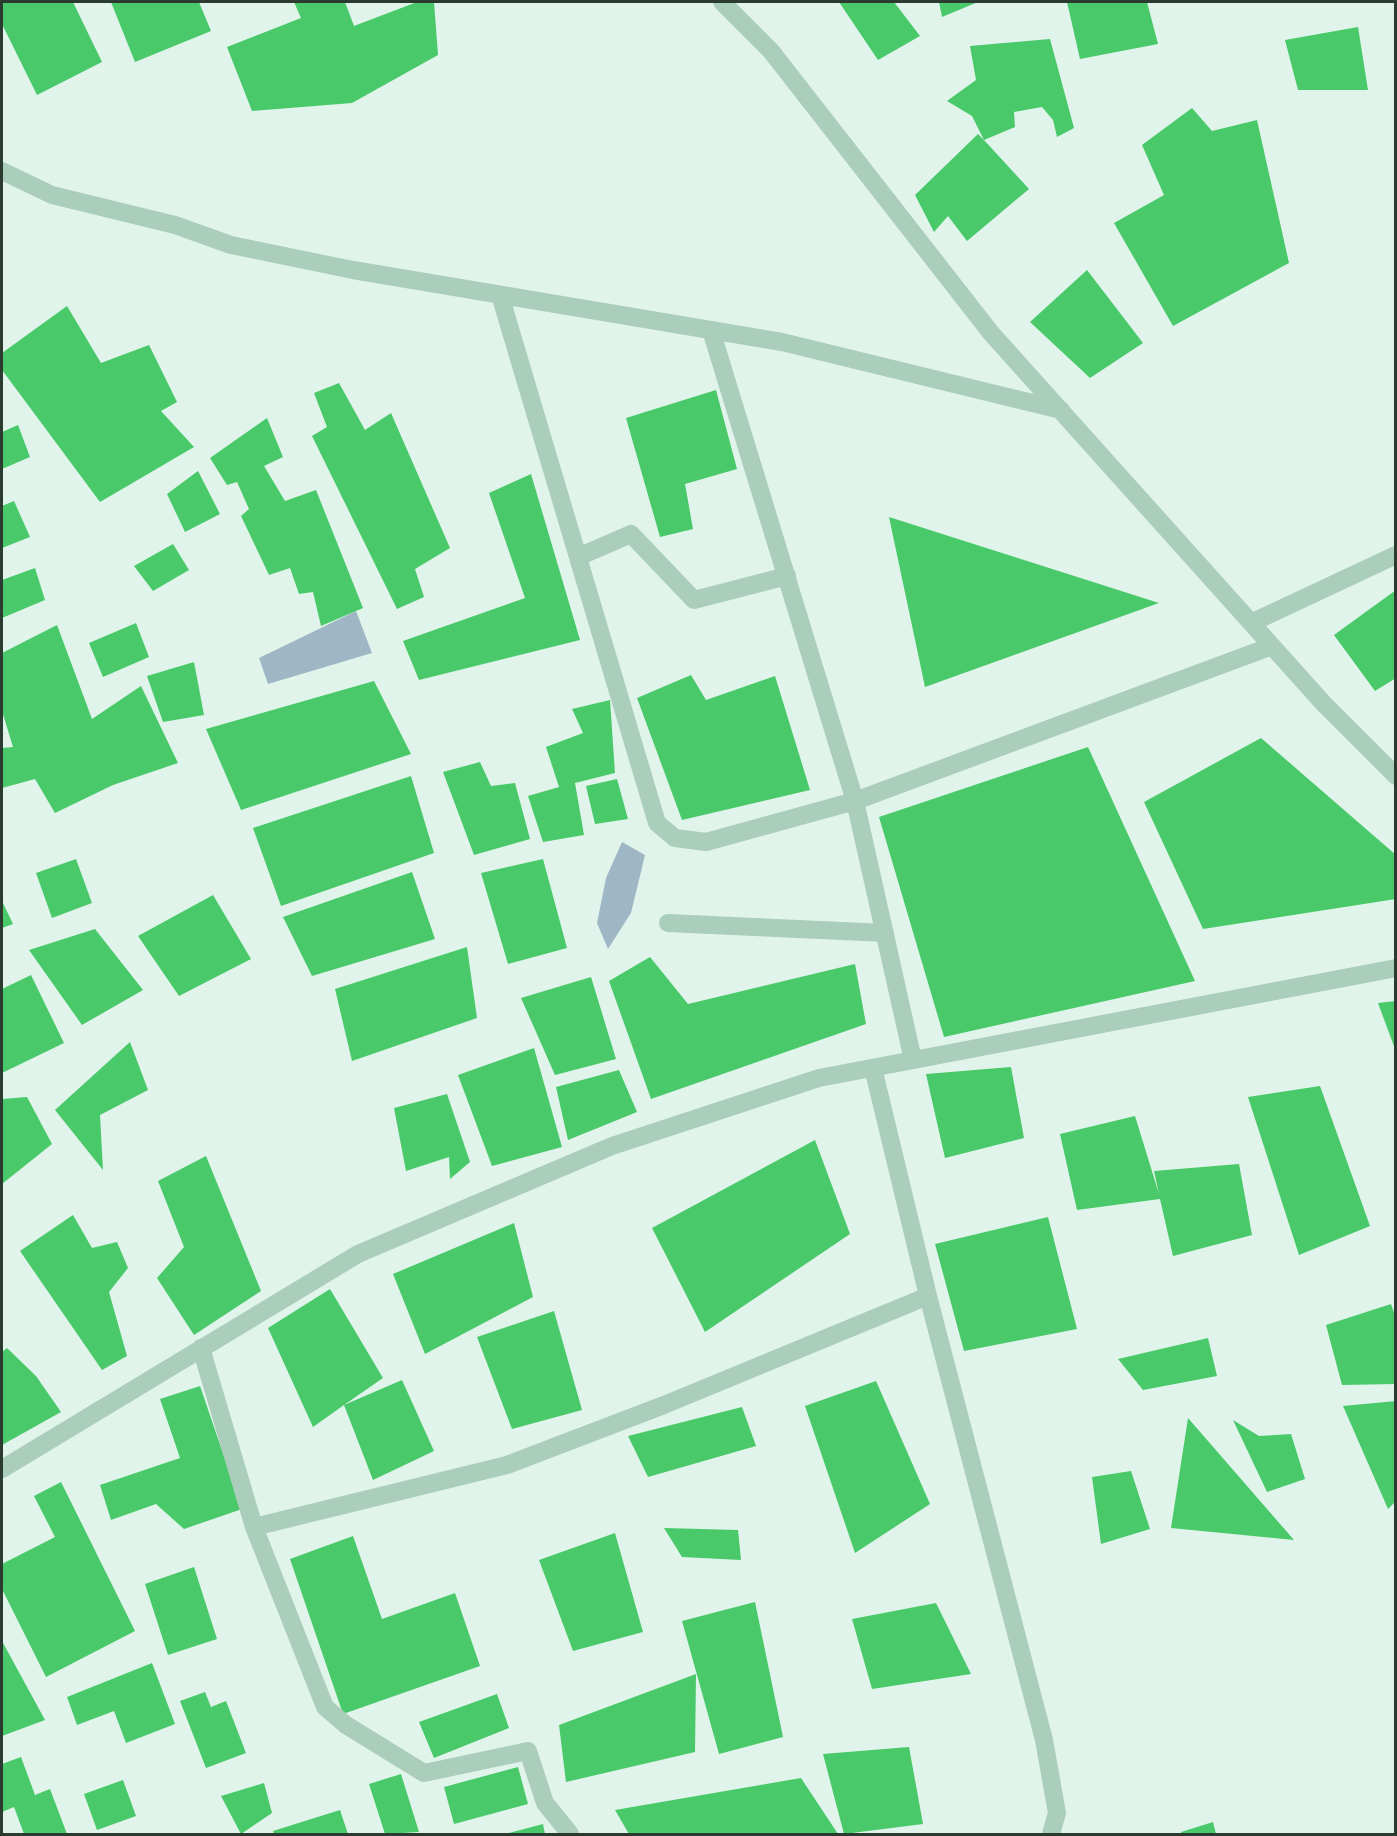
<!DOCTYPE html>
<style>
body{margin:0}
#map{position:relative;width:1397px;height:1836px;overflow:hidden;background:#e0f4eb;font-family:Mulish,sans-serif}
canvas{display:block}
.frame{position:absolute;inset:0;border:3px solid #2b3b30;pointer-events:none}
</style>
<div id="map">
<canvas width="1397" height="1836"></canvas>
<div class="frame"></div>
</div>
<script>
const ctx = document.querySelector('canvas').getContext('2d');
ctx.lineJoin = 'round';
function fill(path, color) { ctx.fillStyle = color; ctx.fill(path, 'evenodd'); }
const shape = rows => new Path2D(rows.map(r => 'M' + r).join(''));
function strokePath(path, color, width, dash) { ctx.strokeStyle = color; ctx.lineWidth = width; ctx.lineCap = dash ? 'butt' : 'round'; ctx.setLineDash(dash || []); ctx.stroke(path); }
fill(shape([
 [356,611,372,653,268,684,259,658],
 [622,842,645,855,631,913,608,949,597,923,606,878]
]), '#9fb7c4');
fill(shape([
 [2,2,73,2,102,62,37,95,2,24],
 [111,2,199,2,211,31,135,62],
 [294,2,345,2,354,26,417,2,434,2,438,55,352,103,252,111,227,47,301,18],
 [839,2,894,2,920,36,878,60],
 [939,2,978,2,942,17],
 [1067,2,1147,2,1158,44,1080,59],
 [1358,27,1368,90,1298,90,1285,40],
 [1050,39,1074,128,1057,137,1053,120,1042,107,1014,112,1015,127,984,140,1029,189,967,241,948,216,934,232,915,195,978,134,984,140,972,116,947,101,976,80,970,46],
 [1192,108,1212,131,1257,120,1289,263,1173,326,1114,223,1164,195,1142,145],
 [1087,270,1143,343,1090,378,1030,322],
 [67,306,101,363,149,345,177,402,161,411,194,447,100,502,2,370,2,353],
 [339,383,365,430,391,413,450,548,415,569,424,597,397,609,312,436,327,427,314,393],
 [716,390,737,469,685,484,693,529,660,537,626,418],
 [267,418,283,457,264,466,285,501,316,490,363,608,321,626,313,592,299,594,290,568,269,575,241,516,249,509,237,482,227,485,210,458],
 [18,425,30,457,2,469,2,432],
 [198,471,220,514,185,532,167,494],
 [531,474,580,640,419,680,403,641,525,598,489,493],
 [14,501,30,537,2,548,2,506],
 [889,517,1159,603,925,687],
 [173,544,189,570,153,591,134,566],
 [35,568,45,600,2,618,2,580],
 [1396,590,1396,678,1375,691,1334,635],
 [136,623,149,657,103,677,89,643],
 [57,625,92,719,141,686,178,763,113,785,55,813,35,779,2,788,2,748,13,747,2,711,2,653],
 [194,662,204,715,163,722,147,676],
 [691,675,706,700,775,676,810,790,682,820,637,698],
 [374,681,411,754,241,810,206,729],
 [610,700,615,773,575,783,584,835,543,842,528,796,559,787,546,747,583,733,572,709],
 [1261,738,1396,855,1396,899,1203,929,1144,802],
 [1088,747,1195,981,944,1037,879,817],
 [480,762,491,786,515,783,530,839,474,855,443,772],
 [411,776,434,853,281,906,253,828],
 [617,779,628,819,595,824,586,786],
 [76,859,92,903,52,918,36,873],
 [543,859,567,948,508,964,481,873],
 [412,872,435,939,312,976,283,917],
 [213,895,251,959,179,996,138,936],
 [2,901,13,924,2,928],
 [95,929,143,990,82,1025,29,950],
 [467,947,477,1018,352,1061,335,989],
 [650,957,688,1004,855,964,866,1024,651,1099,609,981],
 [31,975,64,1043,2,1073,2,989],
 [591,977,616,1059,555,1075,521,998],
 [1396,1001,1396,1049,1395,1049,1378,1003],
 [130,1042,148,1090,100,1115,103,1170,55,1110],
 [534,1048,562,1147,492,1166,458,1075],
 [1011,1067,1024,1138,945,1158,926,1074],
 [619,1070,637,1112,568,1140,556,1087],
 [1320,1086,1370,1226,1299,1255,1248,1097],
 [447,1094,470,1162,450,1179,449,1157,406,1171,394,1108],
 [27,1097,52,1144,2,1184,2,1099],
 [1135,1116,1159,1194,1154,1171,1239,1164,1252,1235,1173,1256,1160,1199,1077,1210,1060,1134],
 [815,1140,850,1234,705,1332,652,1228],
 [206,1156,261,1291,194,1335,157,1278,184,1247,158,1181],
 [73,1215,92,1248,117,1242,128,1268,109,1292,127,1356,102,1370,20,1251],
 [1048,1217,1077,1329,964,1351,935,1244],
 [514,1223,533,1297,425,1354,393,1274],
 [330,1289,383,1378,344,1405,402,1380,434,1451,373,1480,344,1405,313,1427,268,1328],
 [1391,1304,1396,1318,1396,1384,1342,1385,1326,1325],
 [554,1311,582,1410,512,1429,477,1337],
 [1208,1338,1217,1376,1143,1390,1118,1359],
 [7,1348,36,1376,61,1412,2,1445,2,1352],
 [876,1381,930,1504,855,1553,805,1406],
 [200,1386,242,1509,184,1529,156,1504,111,1520,100,1485,180,1458,160,1399],
 [1396,1401,1396,1501,1388,1509,1343,1406],
 [742,1407,756,1446,648,1477,628,1436],
 [1188,1418,1294,1540,1171,1528],
 [1233,1420,1259,1436,1291,1434,1305,1479,1267,1492],
 [1131,1471,1150,1529,1101,1544,1092,1477],
 [61,1482,135,1631,46,1677,2,1589,2,1564,55,1537,34,1496],
 [664,1528,738,1530,741,1560,682,1557],
 [615,1533,643,1632,573,1651,539,1560],
 [353,1536,382,1619,455,1593,480,1666,343,1714,290,1559],
 [194,1567,217,1639,168,1655,145,1584],
 [755,1602,783,1737,719,1754,682,1621],
 [936,1603,971,1674,872,1689,852,1619],
 [2,1641,45,1720,2,1736],
 [152,1663,175,1724,126,1743,114,1711,77,1725,67,1697],
 [696,1674,695,1752,566,1782,559,1725],
 [205,1692,211,1707,226,1701,246,1753,206,1768,180,1701],
 [497,1694,509,1728,434,1758,419,1722],
 [909,1747,923,1824,844,1834,823,1754],
 [21,1757,35,1795,50,1789,67,1834,24,1834,14,1807,2,1812,2,1764],
 [518,1767,528,1804,454,1824,444,1787],
 [401,1774,419,1832,385,1834,369,1784],
 [801,1778,838,1834,629,1834,615,1810],
 [123,1780,136,1816,97,1830,84,1794],
 [264,1783,272,1813,241,1834,221,1796],
 [340,1810,348,1834,274,1834,273,1831],
 [1213,1822,1216,1834,1182,1834,1181,1832],
 [543,1824,545,1834,505,1834]
]), '#49c969');
strokePath(shape([
 [722,2,771,51,991,333,1324,704,1396,776],
 [2,171,52,195,175,225,231,245,353,270,782,342,1061,410],
 [500,295,657,823,675,838,706,842,855,801,1272,646],
 [711,330,855,801,913,1060],
 [578,557,631,534,694,600,787,576],
 [1251,623,1396,555],
 [668,923,885,933],
 [873,1068,928,1296,1044,1740,1057,1813,1051,1834],
 [201,1348,254,1527,325,1707,346,1725,424,1773,528,1751,545,1803,570,1834],
 [2,1469,358,1254,612,1146,819,1078,1396,968],
 [254,1527,507,1465,664,1405,928,1296]
]), '#abcdbb', 18);
</script>
